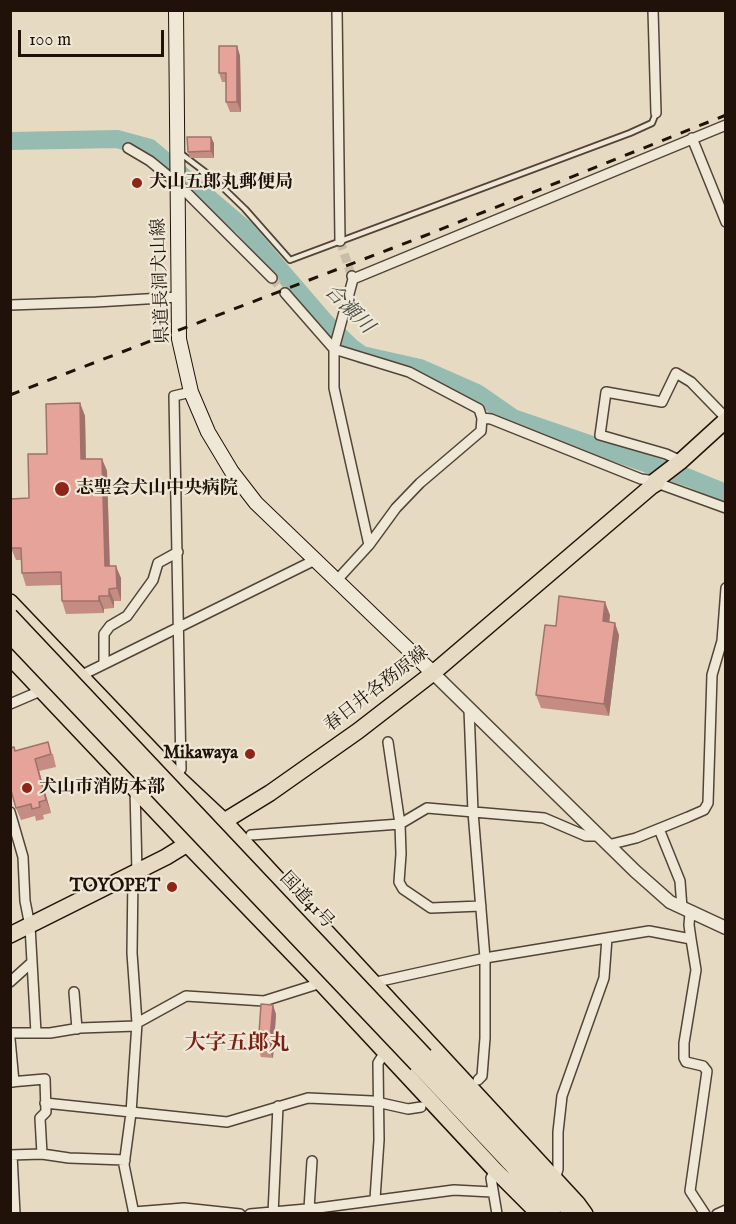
<!DOCTYPE html>
<meta charset="utf-8">
<style>
body{margin:0}
#map{position:relative;width:736px;height:1224px;overflow:hidden;background:#e6dbc2;font-family:"IM FELL English",serif}
canvas{display:block}
.frame{position:absolute;inset:0;border:12px solid #211209;pointer-events:none}
.scale{position:absolute;left:18px;top:30px;width:146px;height:27px;box-sizing:border-box;border:3px solid #211209;border-top:0;padding-left:8px;font-size:18px;line-height:21px;white-space:nowrap;color:#211209;-webkit-text-stroke:4px #efe8d7;paint-order:stroke}
</style>
<div id="map">
<canvas width="736" height="1224"></canvas>
<div class="frame"></div>
<div class="scale">100 m</div>
</div>
<script>
const ctx = document.querySelector('canvas').getContext('2d');
ctx.lineJoin = 'round';
const shape = rows => new Path2D(rows.map(r => 'M' + r).join(''));
function strokePath(path, color, width, dash) { ctx.strokeStyle = color; ctx.lineWidth = width; ctx.lineCap = dash ? 'butt' : 'round'; ctx.setLineDash(dash || []); ctx.stroke(path); }
function fill(path, color) { ctx.fillStyle = color; ctx.fill(path, 'evenodd'); }
function drawText(font, color, halo, rows, align = 'center') {
  ctx.font = font + ' "IM FELL English","Noto Serif JP",serif'; ctx.lineWidth = 4.5; ctx.setLineDash([]); ctx.textBaseline = 'middle'; ctx.strokeStyle = halo; ctx.fillStyle = color; for (const [text, x, y, turn = 0] of rows) {
    ctx.save(); ctx.translate(x, y); ctx.rotate((+turn || 0) * Math.PI / 180); ctx.textAlign = isNaN(turn) ? turn : align; if (halo) ctx.strokeText(text, 0, 0); ctx.fillText(text, 0, 0); ctx.restore();
  }
}
strokePath(shape([
 [10,141,117,139,150,148,244,228,325,322,351,347,362,355,420,368,477,393,513,418,689,478,726,493]
]), '#96bbb1', 18);
strokePath(shape([
 [340,241,351,274],
 [272,278,285,293]
]), '#c8bda6', 9, [9, 4.5]);
const service = shape([
 [180,153,213,178,245,209,290,260,630,133,652,123,656,113]
]);
const minor = shape([
 [337,10,340,241],
 [653,10,656,113],
 [692,138,726,222],
 [128,148,150,161,178,184,272,278],
 [352,276,353,279,334,349,334,388,369,545],
 [353,279,726,125],
 [285,293,334,349,409,372,479,409,482,418,481,431,420,483,396,508,369,545,337,580],
 [10,305,96,302,178,297],
 [482,418,491,419,641,479,655,481],
 [681,461,666,454,600,435,606,392,662,402,676,373,691,382,726,418],
 [657,483,726,508],
 [104,664,104,634,110,626,127,616,153,580,158,563,178,552],
 [78,677,315,560],
 [10,704,45,689],
 [469,709,473,812,485,958,485,1038,482,1076,478,1080],
 [388,742,400,824,401,854,399,882,403,889,431,908,481,906],
 [176,776,181,769,174,396,191,392],
 [135,788,137,873],
 [10,812,23,857,25,901,30,926,36,1033],
 [659,829,680,881,682,908],
 [251,835,400,824,427,808,544,818,586,836,600,836],
 [608,845,636,838,688,817,704,810,708,803,712,675,722,641,726,588],
 [133,875,132,953,137,1023,131,1113,124,1165,134,1214],
 [691,939,696,970,684,1043,684,1058,686,1062,703,1066,707,1071,690,1191,705,1214],
 [10,982,31,963],
 [372,983,485,958,649,931,691,939,689,925,690,913],
 [74,992,77,1029],
 [137,1023,186,996,264,1001,321,983],
 [10,1033,50,1033,80,1028,136,1026],
 [10,1039,14,1082],
 [10,1082,45,1079,46,1112,40,1118,42,1154],
 [45,1103,227,1122,308,1098,372,1101,408,1109,421,1107],
 [10,1155,42,1154,69,1158,125,1160],
 [12,1155,15,1214],
 [495,1170,491,1178,497,1214],
 [555,1180,558,1169,558,1132,562,1096,604,978,607,938],
 [375,1199,379,1140,378,1063,385,1052],
 [309,1209,312,1161],
 [134,1212,184,1208,240,1214],
 [250,1214,318,1208,454,1190,492,1192],
 [273,1214,278,1106],
 [717,1214,726,1210]
]);
const tertiary = shape([
 [433,673,635,871,670,902,726,928]
]);
const secondary = shape([
 [176,10,179,339,191,392,208,432,232,472,256,503,433,673]
]);
const primary = shape([
 [10,935,166,857,270,793,358,731,433,673,652,486,657,483,655,481,681,461,726,420]
]);
const trunk = shape([
 [10,602,176,776,224,821,577,1203,585,1214],
 [10,657,187,844,321,983,495,1170,539,1214],
 [425,1056,573,1214],
 [417,1064,510,1163,553,1214]
]);
strokePath(service, '#524437', 8);
strokePath(minor, '#524437', 12);
strokePath(tertiary, '#524437', 15);
strokePath(secondary, '#211209', 16);
strokePath(primary, '#211209', 18);
strokePath(trunk, '#211209', 18);
strokePath(service, '#efe8d7', 4.5);
strokePath(minor, '#efe8d7', 9);
strokePath(tertiary, '#efe8d7', 12);
strokePath(secondary, '#efe8d7', 14);
strokePath(primary, '#e6dbc2', 15);
strokePath(trunk, '#e6dbc2', 15);
strokePath(shape([
 [10,395,424,236,726,115]
]), '#211209', 3, [10, 10]);
const trunkBridge = shape([
 [10,616,425,1056],
 [10,635,417,1064]
]);
strokePath(trunkBridge, '#211209', 18, []);
strokePath(trunkBridge, '#e6dbc2', 15);
fill(shape([
 [237,46,240,56,241,112,230,112,226,102,226,82,222,82,219,73],
 [214,143,214,158,190,158,188,152],
 [80,403,85,416,86,459,102,459,107,471,110,566,121,578,121,601,114,601,114,608,104,609,104,613,66,614,62,601,61,585,26,586,22,573,21,560,16,560,11,548,29,498,47,454],
 [610,615,609,622,619,635,609,716,541,708,536,695,556,626],
 [15,751,53,754,56,767,39,771,51,813,43,815,44,819,36,821,35,816,21,820,16,808],
 [276,1014,273,1058,261,1057,258,1048]
]), '#c58c84');
fill(shape([
 [237,46,240,56,241,112,237,102],
 [211,137,214,143,214,158,211,151],
 [80,403,85,416,86,472,81,459],
 [102,459,107,471,110,579,105,566],
 [116,566,121,578,121,601,117,588],
 [109,589,114,601,114,608,109,596],
 [99,596,104,609,104,613,99,601],
 [605,602,610,615,608,634,603,621],
 [615,623,619,635,609,716,604,704],
 [35,759,39,771,51,813,46,800],
 [273,1005,276,1014,273,1058,269,1049]
]), '#a0726b');
const building = shape([
 [219,46,237,46,237,102,226,102,226,73,219,73,219,46],
 [187,137,211,137,211,151,188,152,187,137],
 [80,403,81,459,102,459,105,566,116,566,117,588,109,589,109,596,99,596,99,601,62,601,61,572,22,573,21,548,11,548,10,499,29,498,28,454,47,454,46,404,80,403],
 [559,596,605,602,603,621,615,623,604,704,536,695,545,625,556,626,559,596],
 [48,742,51,754,35,759,46,800,39,802,40,807,32,809,31,804,16,808,10,787,10,748,14,747,15,751,48,742],
 [261,1004,273,1005,269,1049,258,1048,261,1004]
]);
fill(building, '#e5a399');
strokePath(building, '#a0726b', 1.5);
for (const [x, y, r, color] of [
 [137,183,6,"#8f2418"],
 [62,489,8,"#8f2418"],
 [250,754,6,"#8f2418"],
 [27,788,6,"#8f2418"],
 [172,887,6,"#8f2418"]
]) { const dot = new Path2D(); dot.arc(x, y, r, 0, 2 * Math.PI); ctx.fillStyle = color; ctx.fill(dot); strokePath(dot, '#efe8d7', 2); }
drawText('bold 18px', '#211209', '#efe8d7', [
 ["犬山五郎丸郵便局",149,183],
 ["志聖会犬山中央病院",76,489],
 ["Mikawaya",238,754,"right"],
 ["犬山市消防本部",39,788],
 ["TOYOPET",160,887,"right"]
], 'left');
drawText('18px', '#211209', '#efe8d7', [
 ["県道長洞犬山線",162,281,-92],
 ["春日井各務原線",377,690,-38],
 ["国道41号",306,901,47]
]);
drawText('italic 20px', '#4a4d44', '#efe8d7', [
 ["合瀬川",348,310,45]
]);
drawText('bold 21px', '#7a1f14', '#efe8d7', [
 ["大字五郎丸",237,1045]
]);
</script>
